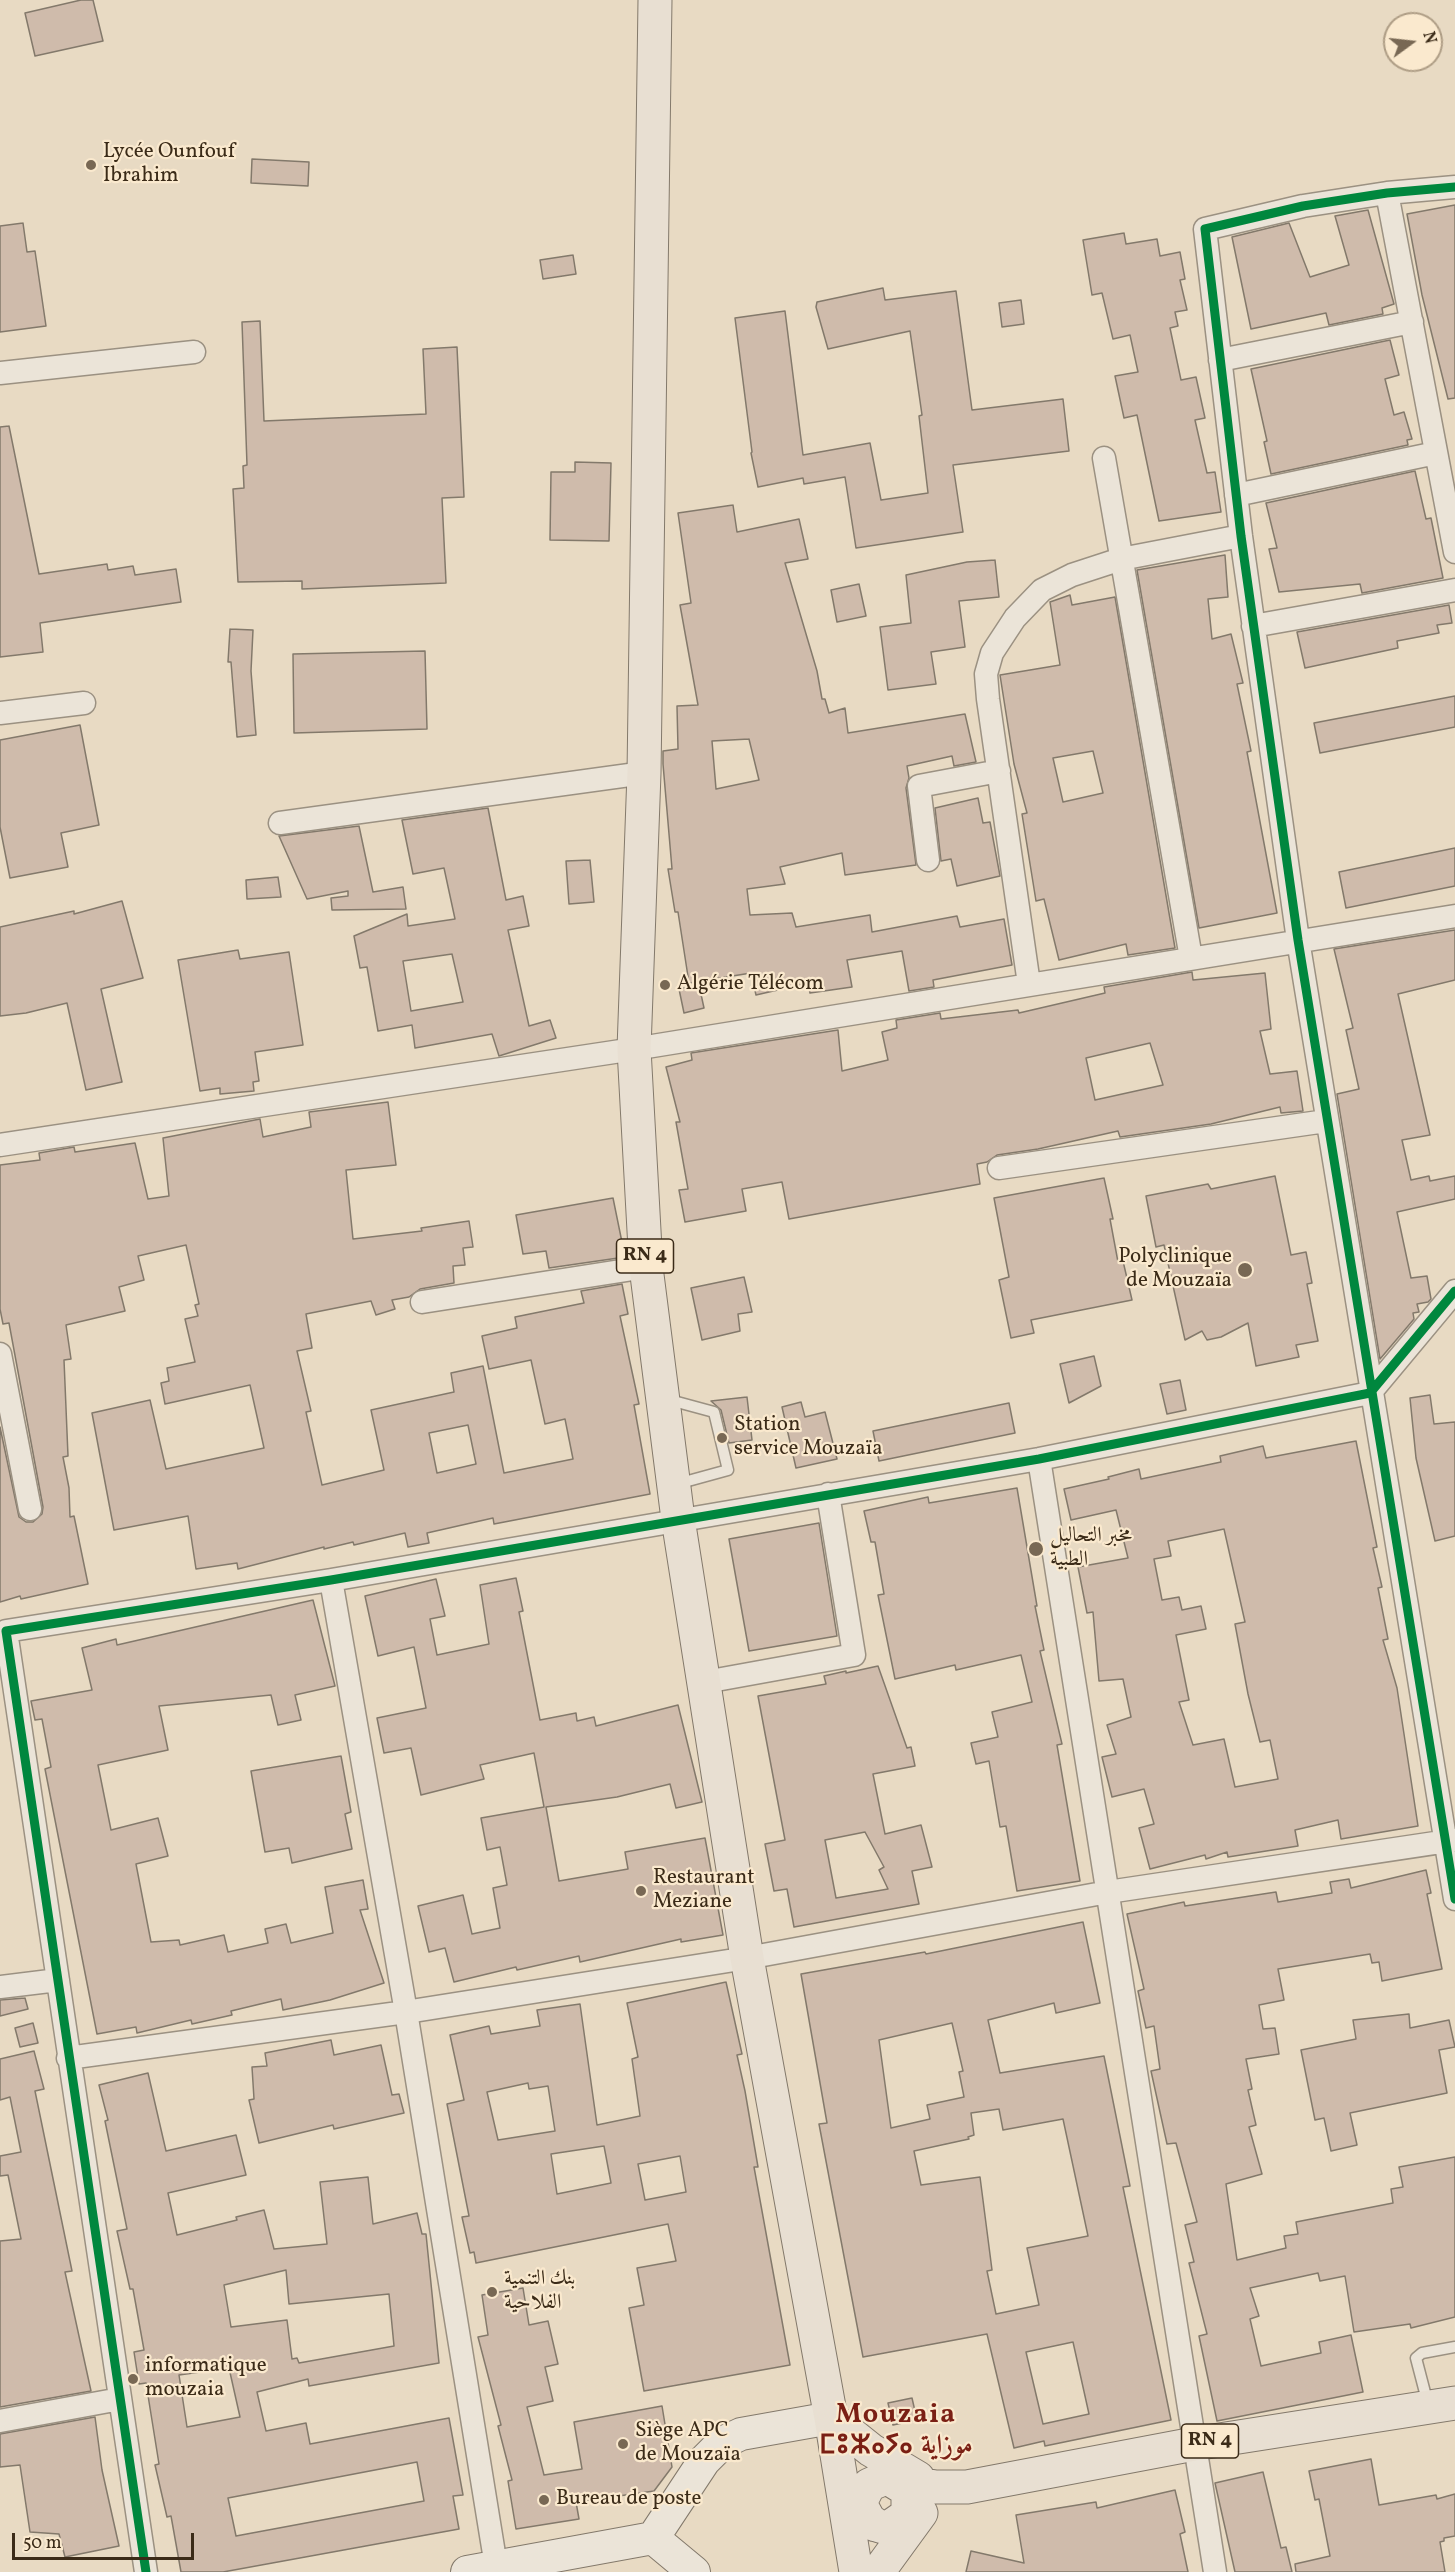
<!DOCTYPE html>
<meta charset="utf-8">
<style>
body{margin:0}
#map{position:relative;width:1455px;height:2572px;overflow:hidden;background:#e8dac3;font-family:Vollkorn,serif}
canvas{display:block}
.north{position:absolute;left:1383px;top:12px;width:60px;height:60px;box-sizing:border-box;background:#fae9ce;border:2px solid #ae9d85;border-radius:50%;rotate:75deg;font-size:16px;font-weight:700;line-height:24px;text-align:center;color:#3b2b18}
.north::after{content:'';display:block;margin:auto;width:21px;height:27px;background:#786854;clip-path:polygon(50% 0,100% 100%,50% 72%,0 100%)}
.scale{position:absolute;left:12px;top:2533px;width:182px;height:27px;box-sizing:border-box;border:3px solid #3b2b18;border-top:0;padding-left:8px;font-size:18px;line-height:21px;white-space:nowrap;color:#3b2b18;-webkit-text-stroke:4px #fae9ce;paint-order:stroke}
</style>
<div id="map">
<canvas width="1455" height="2572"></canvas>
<div class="north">N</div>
<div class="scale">50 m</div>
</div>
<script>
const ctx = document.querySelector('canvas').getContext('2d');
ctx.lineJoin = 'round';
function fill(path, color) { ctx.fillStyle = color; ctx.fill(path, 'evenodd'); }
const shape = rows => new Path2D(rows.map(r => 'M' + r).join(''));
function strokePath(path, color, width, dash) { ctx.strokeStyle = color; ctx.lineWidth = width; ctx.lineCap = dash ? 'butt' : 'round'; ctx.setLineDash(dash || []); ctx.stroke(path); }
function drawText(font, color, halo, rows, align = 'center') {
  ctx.font = font + ' Vollkorn,Amiri,"Noto Sans Tifinagh",serif'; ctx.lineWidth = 4.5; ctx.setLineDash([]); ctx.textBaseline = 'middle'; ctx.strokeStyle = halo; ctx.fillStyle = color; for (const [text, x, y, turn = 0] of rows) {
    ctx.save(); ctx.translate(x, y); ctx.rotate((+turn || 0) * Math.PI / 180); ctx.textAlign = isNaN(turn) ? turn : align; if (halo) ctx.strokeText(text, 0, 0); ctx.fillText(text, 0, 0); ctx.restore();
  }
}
const building = shape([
 [81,0,93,0,103,41,35,56,25,13,81,0],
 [252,159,309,162,308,186,251,183,252,159],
 [1455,205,1455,398,1448,399,1422,295,1407,214,1455,205],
 [1368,210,1394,304,1382,308,1383,314,1329,325,1326,313,1251,329,1232,237,1289,223,1310,277,1349,265,1335,216,1368,210],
 [23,223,27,252,35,251,46,326,0,332,0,226,23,223],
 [1124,233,1126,244,1157,239,1160,256,1180,252,1185,279,1180,280,1187,310,1175,312,1178,326,1170,328,1181,380,1196,377,1205,418,1195,420,1207,473,1215,472,1221,512,1159,521,1137,415,1124,418,1115,376,1138,372,1130,335,1113,339,1102,293,1092,295,1083,240,1124,233],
 [573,255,576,274,543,279,540,260,573,255],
 [883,288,885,300,956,291,972,410,1063,399,1069,451,953,465,963,532,856,548,845,477,804,484,803,478,758,487,751,453,752,452,735,318,785,311,803,455,870,443,881,500,928,493,919,416,922,415,910,331,828,349,816,307,817,302,883,288],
 [1021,300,1024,324,1002,327,999,303,1021,300],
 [260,321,264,421,426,414,423,349,457,347,464,497,442,498,446,583,302,589,302,581,238,582,233,489,244,488,243,466,247,465,242,322,260,321],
 [1390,340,1399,375,1385,379,1394,415,1404,412,1412,439,1407,440,1408,445,1271,474,1264,442,1267,441,1251,369,1390,340],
 [9,426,39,574,107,564,108,570,133,566,135,575,176,569,181,602,40,623,43,652,0,657,0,427,9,426],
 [575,462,611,463,609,541,550,540,551,472,575,472,575,462],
 [1415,471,1426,519,1431,518,1443,578,1362,593,1360,584,1279,592,1269,549,1277,548,1266,503,1415,471],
 [733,505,737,532,799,519,808,559,785,563,817,671,822,699,825,699,829,713,845,708,848,733,965,714,976,762,954,766,952,756,907,766,909,778,906,788,916,865,845,875,842,853,780,867,785,884,747,889,750,915,792,913,796,927,870,915,872,932,957,916,960,927,1004,919,1012,965,933,980,934,987,909,991,902,951,847,960,852,987,810,993,808,983,756,995,751,973,689,983,678,912,675,912,668,869,672,869,663,764,663,751,678,749,677,706,698,705,680,605,691,603,678,513,733,505],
 [749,739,759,780,716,789,712,741,749,739],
 [1225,555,1228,597,1208,599,1212,639,1231,634,1243,683,1237,684,1251,751,1247,752,1277,913,1199,928,1137,570,1225,555],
 [995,560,999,597,959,601,965,647,931,652,936,684,888,690,880,627,911,623,906,575,967,562,995,560],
 [859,584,866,616,837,622,831,590,859,584],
 [1070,595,1072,605,1115,597,1175,948,1128,955,1126,944,1059,960,1044,899,1036,901,1022,814,1027,813,1014,764,1000,675,1060,665,1050,602,1070,595],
 [1093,751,1103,793,1063,802,1053,758,1093,751],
 [1449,605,1452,623,1437,625,1439,633,1397,641,1398,648,1305,668,1297,632,1449,605],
 [230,629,253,630,251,671,256,735,237,737,231,662,228,662,230,629],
 [425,651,427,729,294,733,293,654,425,651],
 [1455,696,1455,727,1320,753,1314,723,1455,696],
 [80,725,99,825,61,833,68,867,10,878,0,827,0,740,80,725],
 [978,798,983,823,990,822,1000,876,957,886,951,859,941,861,935,808,978,798],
 [488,808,506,900,523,896,529,926,508,930,529,1026,550,1020,556,1038,499,1056,492,1034,415,1048,412,1025,378,1031,367,967,360,968,354,936,407,914,408,926,455,919,444,868,413,874,402,820,488,808],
 [452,954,463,1002,411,1011,403,961,452,954],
 [359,826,373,892,403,887,406,909,332,910,331,898,348,896,348,891,307,899,279,836,359,826],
 [1455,848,1455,886,1346,908,1339,872,1455,848],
 [590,860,594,902,569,904,566,861,590,860],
 [278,877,281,897,247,899,246,880,278,877],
 [122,901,143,978,101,989,122,1082,86,1090,67,1003,26,1013,0,1016,0,927,74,911,74,914,122,901],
 [1455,930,1455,980,1398,994,1430,1135,1402,1140,1411,1180,1429,1176,1430,1181,1455,1176,1455,1199,1397,1212,1411,1278,1427,1276,1431,1299,1428,1302,1417,1304,1419,1312,1413,1313,1414,1319,1380,1359,1337,1094,1359,1089,1346,1030,1353,1028,1334,949,1455,930],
 [238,950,240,959,289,952,303,1045,255,1052,259,1081,253,1082,254,1091,220,1094,220,1088,200,1091,178,960,238,950],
 [1192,972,1193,980,1265,973,1271,1029,1260,1031,1270,1074,1297,1071,1303,1111,1281,1113,1280,1107,1211,1124,1120,1137,1118,1131,1038,1149,997,1155,987,1162,977,1164,980,1184,789,1219,782,1182,742,1189,746,1211,685,1222,679,1190,688,1189,676,1122,680,1122,666,1067,692,1060,691,1053,838,1030,842,1071,888,1060,882,1032,897,1028,896,1020,940,1013,941,1019,1018,1010,1019,1013,1105,993,1104,987,1192,972],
 [1150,1043,1163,1085,1095,1100,1086,1058,1150,1043],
 [699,985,704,1008,684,1013,679,989,699,985],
 [388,1102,396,1165,346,1170,353,1239,422,1231,421,1228,469,1221,473,1247,463,1248,465,1265,453,1266,454,1283,420,1289,409,1297,392,1300,395,1309,376,1315,371,1301,306,1314,312,1348,297,1351,311,1411,306,1412,322,1485,384,1470,371,1410,454,1392,451,1373,483,1366,504,1473,573,1459,565,1419,545,1424,531,1360,489,1369,482,1336,517,1328,515,1317,584,1303,581,1291,622,1284,628,1314,620,1316,639,1404,634,1405,650,1494,494,1524,493,1518,427,1533,429,1543,408,1547,405,1533,354,1545,353,1542,324,1549,324,1547,238,1569,237,1563,196,1569,188,1516,114,1530,92,1413,150,1400,166,1469,264,1448,250,1385,165,1404,161,1383,169,1381,167,1368,195,1362,185,1319,198,1316,195,1305,199,1304,186,1245,138,1256,144,1280,119,1287,125,1311,66,1325,71,1359,64,1360,68,1456,63,1457,69,1488,70,1517,74,1516,88,1584,21,1599,20,1596,0,1602,0,1427,19,1517,26,1522,33,1522,42,1514,43,1507,9,1323,3,1324,0,1309,0,1165,40,1160,39,1153,74,1147,75,1152,135,1143,148,1199,169,1196,163,1138,260,1119,263,1137,311,1127,309,1112,388,1102],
 [468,1425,476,1464,437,1473,429,1433,468,1425],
 [1275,1176,1291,1255,1306,1252,1312,1283,1307,1284,1318,1341,1296,1345,1299,1357,1256,1366,1248,1323,1221,1337,1207,1340,1202,1331,1185,1340,1164,1245,1156,1247,1146,1196,1208,1184,1211,1189,1275,1176],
 [1104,1178,1113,1219,1110,1219,1118,1262,1123,1261,1132,1300,1031,1320,1034,1333,1011,1338,999,1280,1009,1277,994,1198,1104,1178],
 [613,1198,625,1257,549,1268,546,1251,523,1254,516,1215,613,1198],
 [744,1277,752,1312,738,1314,740,1331,702,1340,691,1288,744,1277],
 [1094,1356,1101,1386,1069,1403,1060,1364,1094,1356],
 [1180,1380,1186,1410,1167,1414,1160,1384,1180,1380],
 [1430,1395,1434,1424,1455,1422,1455,1536,1435,1541,1416,1458,1410,1398,1430,1395],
 [747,1397,752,1440,729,1443,721,1410,711,1401,747,1397],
 [801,1402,805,1417,825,1412,837,1459,796,1468,782,1407,801,1402],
 [1009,1403,1015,1433,879,1461,873,1431,1009,1403],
 [1356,1441,1377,1547,1373,1548,1382,1587,1378,1588,1388,1639,1383,1640,1397,1688,1418,1826,1341,1839,1338,1820,1295,1830,1298,1846,1228,1857,1227,1852,1206,1859,1205,1855,1150,1869,1139,1828,1154,1824,1144,1789,1112,1797,1102,1757,1116,1754,1107,1725,1131,1717,1123,1679,1099,1681,1093,1612,1087,1613,1078,1567,1128,1558,1116,1510,1071,1520,1064,1489,1109,1479,1108,1477,1139,1469,1141,1479,1221,1462,1220,1456,1263,1446,1266,1458,1356,1441],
 [1224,1529,1245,1622,1235,1624,1248,1694,1260,1742,1270,1740,1278,1779,1235,1787,1224,1739,1193,1745,1179,1702,1189,1700,1176,1635,1206,1629,1201,1606,1182,1610,1179,1597,1162,1600,1154,1559,1171,1556,1168,1541,1224,1529],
 [1017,1488,1037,1606,1035,1606,1044,1650,1040,1651,1062,1744,1057,1745,1080,1881,1017,1891,1006,1826,1000,1827,989,1761,976,1764,971,1743,998,1737,992,1712,1032,1702,1021,1655,956,1670,955,1665,895,1679,878,1595,884,1594,875,1542,871,1542,864,1511,928,1497,929,1503,1017,1488],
 [819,1523,837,1636,749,1651,729,1539,819,1523],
 [516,1578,523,1611,519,1612,540,1720,576,1713,577,1721,594,1717,596,1726,678,1705,702,1802,676,1808,670,1784,617,1797,546,1807,559,1881,628,1869,625,1852,705,1838,723,1935,681,1942,681,1939,580,1962,579,1956,517,1970,516,1967,454,1982,445,1948,429,1952,418,1906,463,1895,472,1934,500,1928,493,1888,507,1885,500,1847,487,1850,481,1818,544,1807,534,1753,480,1765,484,1779,421,1795,411,1748,384,1753,377,1718,426,1708,414,1647,378,1656,365,1596,436,1579,445,1616,430,1619,437,1655,489,1644,480,1585,516,1578],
 [313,1600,335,1686,295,1695,301,1720,278,1725,271,1695,159,1706,168,1750,98,1765,111,1830,158,1818,168,1856,136,1864,151,1942,179,1940,180,1945,224,1935,228,1952,268,1943,265,1929,286,1924,291,1943,333,1933,325,1887,363,1880,368,1909,360,1910,384,1983,330,2000,283,2010,281,1999,231,2011,232,2015,192,2024,191,2020,137,2033,136,2027,97,2034,45,1769,51,1767,42,1719,35,1720,31,1701,92,1690,82,1648,116,1639,117,1645,313,1600],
 [878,1666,907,1748,911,1747,915,1766,873,1774,885,1834,921,1825,932,1867,912,1871,919,1904,794,1927,787,1889,774,1891,765,1844,785,1840,758,1696,826,1684,824,1676,846,1671,846,1673,878,1666],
 [865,1832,884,1867,879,1870,888,1889,836,1898,825,1840,865,1832],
 [341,1756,351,1812,345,1814,352,1849,292,1863,289,1848,265,1852,251,1771,341,1756],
 [1426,1870,1431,1893,1427,1894,1442,1969,1382,1981,1379,1962,1372,1963,1370,1954,1278,1969,1284,2000,1259,2005,1263,2029,1275,2028,1279,2054,1246,2059,1252,2089,1248,2090,1256,2125,1249,2127,1262,2174,1226,2184,1237,2260,1286,2248,1284,2236,1298,2234,1296,2222,1393,2203,1391,2189,1403,2187,1399,2167,1455,2157,1455,2317,1411,2328,1410,2324,1354,2332,1345,2276,1320,2281,1318,2273,1250,2288,1259,2316,1250,2319,1261,2366,1321,2353,1319,2342,1351,2335,1363,2392,1217,2421,1199,2336,1207,2334,1189,2263,1194,2262,1185,2225,1197,2222,1176,2143,1167,2144,1151,2071,1160,2069,1154,2026,1146,2028,1138,1991,1144,1989,1127,1914,1184,1902,1185,1906,1276,1892,1278,1902,1332,1893,1330,1882,1349,1879,1351,1888,1426,1870],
 [1083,1922,1100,2003,1056,2013,1054,2003,988,2020,1000,2073,1104,2056,1130,2186,1123,2187,1171,2420,1045,2446,1044,2441,1014,2448,987,2334,863,2357,819,2124,827,2123,801,1974,925,1952,926,1954,1083,1922],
 [952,2023,963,2071,959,2072,964,2097,927,2105,930,2119,891,2128,879,2040,952,2023],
 [999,2109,1003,2130,1063,2119,1088,2236,1027,2248,1039,2305,996,2314,987,2271,992,2270,980,2177,921,2185,914,2151,969,2139,968,2137,974,2135,971,2113,999,2109],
 [1073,2342,1089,2414,1043,2424,1026,2352,1073,2342],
 [726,1982,742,2054,737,2055,745,2091,758,2167,754,2167,790,2365,644,2391,629,2308,644,2305,637,2268,676,2261,668,2224,476,2263,474,2252,470,2253,462,2217,469,2216,447,2104,464,2100,450,2035,489,2026,491,2034,540,2026,537,2010,580,2004,597,2125,640,2116,632,2059,638,2057,627,2003,726,1982],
 [528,2083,529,2089,548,2086,555,2131,498,2140,487,2092,528,2083],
 [604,2146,611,2183,557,2194,551,2154,604,2146],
 [680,2156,686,2192,645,2200,638,2164,680,2156],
 [25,1998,28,2009,0,2016,0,2000,25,1998],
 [1409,2014,1410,2028,1449,2020,1455,2047,1439,2050,1447,2093,1350,2113,1357,2145,1331,2151,1324,2118,1315,2120,1301,2050,1356,2039,1353,2020,1409,2014],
 [33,2023,38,2043,20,2047,15,2028,33,2023],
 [331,2040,334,2055,381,2045,392,2095,399,2094,404,2113,334,2129,333,2125,259,2143,249,2100,254,2099,252,2067,267,2066,265,2053,331,2040],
 [34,2051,44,2089,35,2091,72,2271,65,2272,91,2391,0,2407,0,2241,21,2239,8,2175,0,2176,0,2156,21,2152,10,2097,0,2100,0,2059,34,2051],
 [148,2073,166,2151,236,2135,246,2175,168,2193,177,2235,237,2220,236,2217,264,2210,274,2249,327,2244,320,2182,368,2177,373,2224,417,2213,422,2234,426,2234,439,2363,309,2386,308,2379,257,2392,266,2431,306,2423,310,2444,449,2418,463,2495,453,2496,459,2529,223,2572,181,2572,171,2516,167,2517,155,2465,159,2464,146,2383,139,2384,134,2352,144,2350,133,2289,130,2289,117,2231,127,2229,105,2121,108,2120,99,2085,148,2073],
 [286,2270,289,2304,389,2294,394,2346,299,2363,297,2358,292,2359,287,2320,231,2327,224,2285,286,2270],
 [229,2368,240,2417,187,2427,179,2375,229,2368],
 [417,2462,424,2501,236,2536,228,2498,417,2462],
 [523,2288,529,2325,548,2321,558,2364,545,2367,553,2401,527,2407,544,2475,582,2469,574,2422,662,2406,672,2467,654,2491,576,2502,579,2519,516,2529,508,2481,512,2480,498,2426,501,2425,478,2337,488,2335,482,2295,523,2288],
 [912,2398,917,2420,893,2425,888,2403,912,2398],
 [95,2417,102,2470,119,2546,65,2557,59,2534,30,2532,20,2465,0,2467,0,2434,95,2417],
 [1371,2459,1379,2505,1436,2495,1437,2499,1455,2494,1455,2536,1444,2538,1444,2541,1440,2542,1445,2572,1296,2572,1295,2564,1330,2556,1319,2499,1315,2500,1309,2471,1371,2459],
 [1263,2472,1281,2548,1286,2547,1292,2572,1235,2572,1215,2483,1263,2472],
 [1175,2490,1185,2532,1180,2534,1188,2572,966,2572,971,2551,1024,2563,1016,2515,1096,2502,1097,2508,1175,2490]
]);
fill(building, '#cfbbab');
strokePath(building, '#83796b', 1.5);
const lane = shape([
 [666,1399,714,1412,728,1470,677,1484],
 [1428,2404,1416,2358,1422,2353,1455,2347]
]);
const street = shape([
 [1455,187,1387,193,1303,206,1205,229,1241,536,1298,940,1455,1899],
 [1387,193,1455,552],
 [1220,360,1412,322],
 [0,373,194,352],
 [1104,458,1191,958],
 [1236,495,1436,453],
 [1253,626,1455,590],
 [0,713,84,703],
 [280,823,644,773],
 [928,860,919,786,999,771],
 [1029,984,988,699,986,674,992,653,1015,618,1042,590,1072,575,1121,559,1241,536],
 [0,1145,634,1049,1455,916],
 [999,1168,1326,1121],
 [422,1302,646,1267],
 [0,1354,30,1509],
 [1039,1459,1215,2572],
 [331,1580,406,2012,497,2572],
 [705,1682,854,1655,828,1494],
 [0,1987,58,1980],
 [68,2058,406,2012,747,1958,1108,1892,1455,1840],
 [0,2421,120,2399],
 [146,2572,6,1631,331,1580,1039,1459,1370,1393,1455,1291]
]);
const secondary = shape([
 [653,2538,694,2572],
 [467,2572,653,2538,704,2461,722,2443,741,2434,831,2418]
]);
const primary = shape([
 [655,0,644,773,634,1049,646,1267,678,1519,747,1958,831,2418,856,2572],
 [831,2418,871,2450,918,2478],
 [891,2480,936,2487,967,2487,1194,2444,1455,2403],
 [844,2496,852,2510,865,2521,876,2525,883,2527,891,2526,904,2517,908,2510,908,2495,904,2488,891,2480,883,2479,869,2485,862,2499,862,2507,869,2520,876,2525],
 [878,2572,921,2513]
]);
strokePath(lane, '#9b9182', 13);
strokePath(street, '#9b9182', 25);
strokePath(secondary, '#83796b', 34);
strokePath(primary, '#83796b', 35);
strokePath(lane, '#ebe4d8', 10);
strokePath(street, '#ebe4d8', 22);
strokePath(secondary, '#ebe4d8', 32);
strokePath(primary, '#e8dfd2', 33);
strokePath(shape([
 [1455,187,1387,193,1303,206,1205,229,1241,536,1298,940,1455,1899],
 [146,2572,6,1631,331,1580,1039,1459,1370,1393,1455,1291]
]), '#00873e', 9);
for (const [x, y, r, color] of [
 [91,165,6,"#786854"],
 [665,985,6,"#786854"],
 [1245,1270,8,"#786854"],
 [722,1438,6,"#786854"],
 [1036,1549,8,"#786854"],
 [641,1891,6,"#786854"],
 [492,2292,6,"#786854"],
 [133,2379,6,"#786854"],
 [623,2444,6,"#786854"],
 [544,2500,6,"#786854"]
]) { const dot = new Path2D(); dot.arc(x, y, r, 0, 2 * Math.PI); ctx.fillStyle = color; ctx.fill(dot); strokePath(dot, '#fae9ce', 2); }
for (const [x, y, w] of [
 [645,1256,57],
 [1210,2441,57]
]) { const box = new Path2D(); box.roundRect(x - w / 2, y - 17, w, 34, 4.5); ctx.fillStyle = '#fae9ce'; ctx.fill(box); strokePath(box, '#3b2b18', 1.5); }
drawText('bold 20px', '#3b2b18', null, [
 ["RN 4",645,1256],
 ["RN 4",1210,2441]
]);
drawText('21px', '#3b2b18', '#fae9ce', [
 ["Lycée Ounfouf",103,153],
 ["Ibrahim",103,177],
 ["Algérie Télécom",677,985],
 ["Polyclinique",1232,1258,"right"],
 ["de Mouzaïa",1232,1282,"right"],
 ["Station",734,1426],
 ["service Mouzaïa",734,1450],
 ["مخبر التحاليل",1050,1537],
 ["الطبية",1050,1561],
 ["Restaurant",653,1879],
 ["Meziane",653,1903],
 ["بنك التنمية",504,2280],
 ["الفلاحية",504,2304],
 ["informatique",145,2367],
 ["mouzaia",145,2391],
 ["Siège APC",635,2432],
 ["de Mouzaïa",635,2456],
 ["Bureau de poste",556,2500]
], 'left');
ctx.letterSpacing = '1.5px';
drawText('bold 27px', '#7a1f14', '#fae9ce', [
 ["Mouzaia",896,2417],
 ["ⵎⵓⵣⴰⵢⴰ موزاية",896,2448]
]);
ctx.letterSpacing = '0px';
</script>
